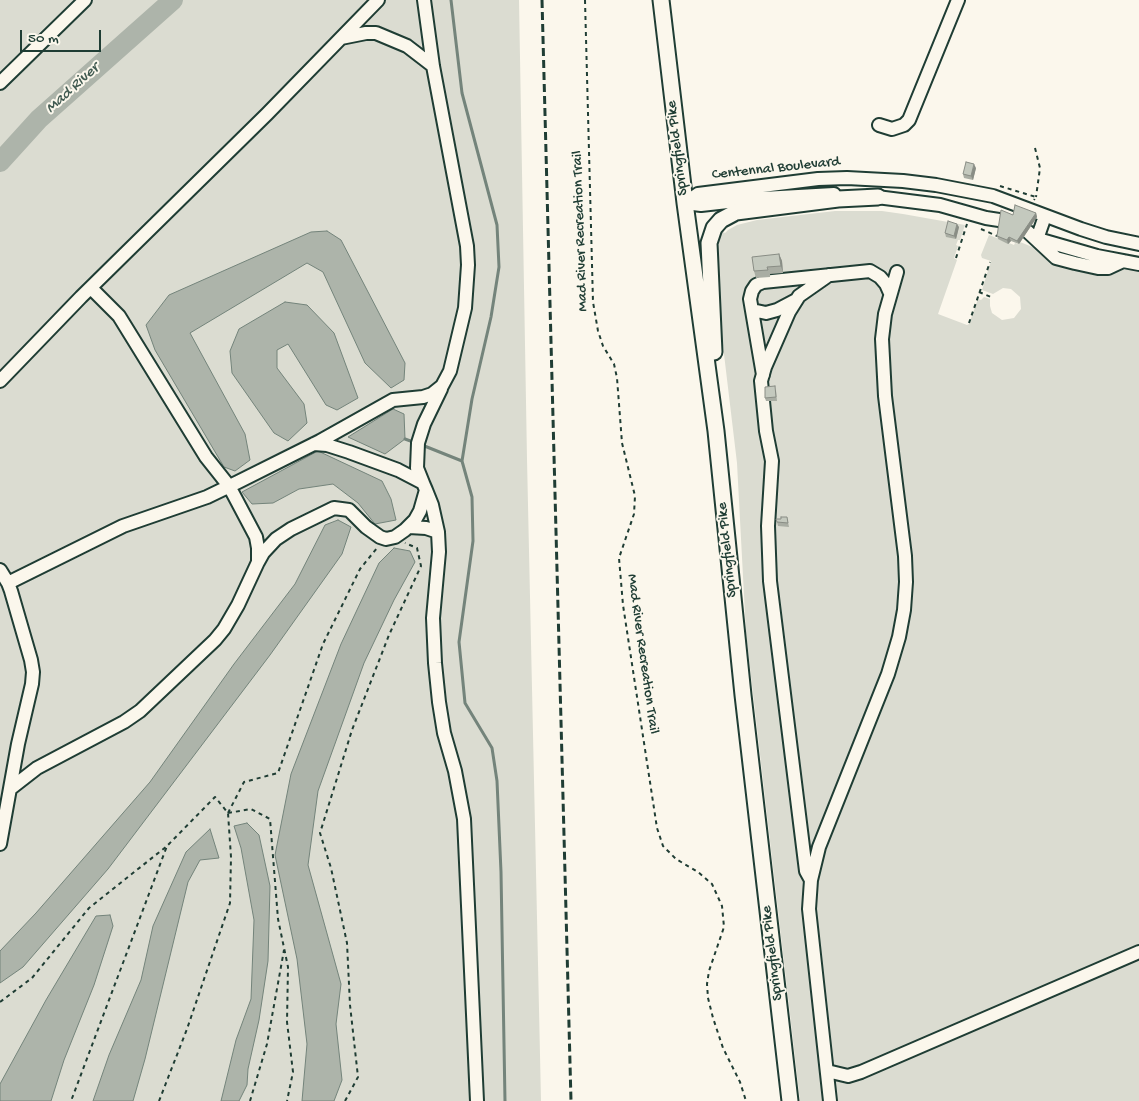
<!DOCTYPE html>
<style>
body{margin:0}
#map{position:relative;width:1139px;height:1101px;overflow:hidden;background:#fbf7ec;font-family:"Gochi Hand",sans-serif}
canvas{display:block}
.scale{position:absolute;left:20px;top:30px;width:81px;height:22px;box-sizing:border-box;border:2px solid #1f3d34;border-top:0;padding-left:6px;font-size:15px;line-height:18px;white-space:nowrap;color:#1f3d34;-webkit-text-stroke:4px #fbf7ec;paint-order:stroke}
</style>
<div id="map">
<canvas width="1139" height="1101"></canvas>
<div class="scale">50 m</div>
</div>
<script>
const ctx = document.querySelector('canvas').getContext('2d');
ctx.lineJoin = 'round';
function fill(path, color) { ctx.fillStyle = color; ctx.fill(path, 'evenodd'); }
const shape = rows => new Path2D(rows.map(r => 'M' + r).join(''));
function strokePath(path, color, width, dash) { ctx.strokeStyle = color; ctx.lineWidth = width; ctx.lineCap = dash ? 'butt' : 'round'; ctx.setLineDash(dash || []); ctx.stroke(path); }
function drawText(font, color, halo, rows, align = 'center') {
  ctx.font = font + ' "Gochi Hand",sans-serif'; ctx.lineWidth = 4; ctx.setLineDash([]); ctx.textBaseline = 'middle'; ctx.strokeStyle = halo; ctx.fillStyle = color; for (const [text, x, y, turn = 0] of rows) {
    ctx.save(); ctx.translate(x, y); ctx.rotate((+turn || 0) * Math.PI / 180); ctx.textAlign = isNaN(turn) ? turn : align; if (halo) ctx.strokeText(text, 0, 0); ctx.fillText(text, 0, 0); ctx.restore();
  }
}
fill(shape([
 [0,0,519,0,527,459,541,1101,0,1101],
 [835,211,882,211,903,214,965,225,960,240,958,240,956,245,958,246,954,258,957,260,938,314,967,325,969,324,978,299,981,300,984,297,990,299,990,306,992,313,1002,320,1014,318,1021,309,1020,297,1011,289,1003,288,993,294,982,290,991,261,982,258,981,255,989,235,1014,245,1015,243,1019,244,1020,242,1035,248,1048,260,1055,264,1095,274,1126,269,1139,271,1139,948,854,1070,839,1069,832,1063,815,909,819,864,908,617,887,367,887,340,890,316,902,270,896,265,889,282,881,271,751,290,767,452,766,519,802,867,806,932,825,1101,800,1101,746,633,737,463,721,329,720,292,715,248,721,231,725,233,728,230,737,225,757,220],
 [871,274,885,292,879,313,900,566,897,617,887,661,821,824,808,864,773,582,766,374,798,302,838,276],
 [816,278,762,366,754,305,759,288],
 [1139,957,1139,1101,836,1101,833,1080,854,1079]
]), '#dbdcd1');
const water = shape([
 [327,231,341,240,405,363,404,380,391,388,365,363,323,272,307,263,190,333,245,434,250,460,235,471,224,467,155,350,146,325,169,295,311,232,327,231],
 [285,302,307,305,334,333,358,398,337,410,326,405,288,344,277,350,277,368,304,404,307,423,288,441,274,433,232,373,230,351,239,329,285,302],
 [393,409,404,414,405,439,385,454,348,437,393,409],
 [318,451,382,481,391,499,396,520,375,524,358,503,333,484,299,489,273,503,252,504,242,492,318,451],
 [338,520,351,527,342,554,270,655,108,869,23,967,0,983,0,951,36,913,150,782,234,664,295,584,325,525,338,520],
 [394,548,410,551,415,562,394,600,364,663,318,791,308,865,341,984,336,1024,342,1080,334,1101,302,1101,307,1044,297,959,275,855,291,774,341,644,379,563,394,548],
 [247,823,259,835,270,886,268,961,259,1020,248,1069,247,1085,239,1101,221,1101,236,1040,251,999,254,920,241,848,234,826,247,823],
 [210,829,219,858,200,860,188,882,145,1059,133,1101,93,1101,109,1055,141,980,153,926,186,852,210,829],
 [110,915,113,926,94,985,64,1060,51,1101,0,1101,0,1084,46,1000,96,916,110,915]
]);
fill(water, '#adb4aa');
strokePath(water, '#74847b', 1);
strokePath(shape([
 [451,0,462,93,497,225,499,267,491,317,472,399,462,461,472,497,473,541,459,642,465,703,492,748,497,781,501,872,505,1101],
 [405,439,416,443],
 [422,445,462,461]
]), '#74847b', 3);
strokePath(shape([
 [0,162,39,119,173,0]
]), '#adb4aa', 20);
const minor = shape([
 [341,38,366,33,376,33,407,46,433,66],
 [0,83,85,0],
 [879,125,892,129,904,125,909,120,958,0],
 [869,196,940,205,986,218,999,220,1027,231,1056,258,1075,263,1098,268,1108,268,1123,261],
 [685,203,698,194,818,179,847,178,903,181,936,185,993,196,1081,229,1106,237,1139,244],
 [685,203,701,205,763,198,834,194],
 [1037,239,1045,216],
 [1038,239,1097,256,1139,264],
 [752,310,766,313,777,310,796,300],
 [763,375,750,299,752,291,756,285,763,282,870,271,880,277,886,284,890,293],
 [0,381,81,297,267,114,378,0],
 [423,483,417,468,418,443,424,424,441,389],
 [426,490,432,505,438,532,439,552,433,618,435,663,439,702,444,733,455,771,464,819,477,1101],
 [409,527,426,528,438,532],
 [258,562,263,553,276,539,291,529,334,508,349,510,366,527,380,537,386,539,395,537,405,530,415,520,420,511,426,490,423,483,398,470,349,452,327,445,314,444],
 [0,570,8,583,11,591,31,660,33,672,32,684,18,744,0,844],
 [8,583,123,526,207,497,238,482,320,441,393,400,423,397,432,394,442,386,450,371,465,308,468,265,467,246,433,66,424,0],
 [10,789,37,768,124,722,140,711,215,640,224,629,238,605,258,562,258,548,256,537,229,486,206,457,119,316,91,288],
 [811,880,806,871,770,581,768,526,772,461,766,431,761,381,765,367,789,312,799,296,829,275],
 [827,1071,848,1076,861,1072,1139,952],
 [830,1101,809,909,811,880,819,847,888,674,899,637,904,610,906,582,905,556,885,396,882,339,885,314,897,272]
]);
const major = shape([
 [661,0,685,203,716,431,743,695,790,1101],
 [714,352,709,243,714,228,721,220,736,212,838,199,878,197]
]);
strokePath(minor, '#1f3d34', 16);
strokePath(major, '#1f3d34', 19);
strokePath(shape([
 [585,0,593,302,598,331,603,346,614,364,617,378,622,443,635,496,634,514,619,558,623,605,657,828,663,846,676,859,698,872,712,884,722,906,724,927,709,971,707,984,708,998,713,1018,723,1048,740,1082,746,1101],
 [1035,148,1040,168,1036,197],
 [1000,186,1036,197,1034,200],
 [981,229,997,236],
 [956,258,967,224],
 [979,292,991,297],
 [969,323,990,262],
 [228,813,244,782,278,773,323,644,360,569,377,548],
 [228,813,251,809,270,819,278,919,288,967,287,1022,293,1072,287,1101],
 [0,1002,32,978,89,908,167,846,71,1101],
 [159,1101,187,1029,230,903,231,857,228,813,215,797,167,846],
 [250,1101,267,1044,284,950],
 [345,1101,358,1077,350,1005,347,943,331,868,320,833,352,730,389,635,421,566,417,548,405,543]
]), '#1f3d34', 2, [4, 4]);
strokePath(minor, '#fbf7ec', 12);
strokePath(major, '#fbf7ec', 15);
strokePath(shape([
 [542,0,571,1101]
]), '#1f3d34', 3, [8, 4]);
fill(shape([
 [976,168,973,180,964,178,963,174],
 [1036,213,1037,217,1019,244,1011,241,1008,244,998,239,997,236,1013,215],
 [959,227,956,239,946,237,945,233],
 [779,254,782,261,783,273,770,274,770,277,756,278,754,271],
 [776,390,777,401,766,401,765,398],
 [787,517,789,527,778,526,777,522,781,519]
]), '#a9ada3');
fill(shape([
 [974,164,976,168,973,180,971,176],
 [1036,213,1037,217,1019,244,1017,241],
 [957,224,959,227,956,239,954,236],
 [1009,237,1011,241,1008,244,1007,240],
 [779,254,782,261,783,273,781,266]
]), '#898d85');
const building = shape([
 [966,162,974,164,971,176,963,174,966,162],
 [1015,205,1036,213,1017,241,1009,237,1007,240,997,236,1001,210,1013,215,1015,205],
 [948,221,957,224,954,236,945,233,948,221],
 [779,254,781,266,767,267,768,270,754,271,752,257,779,254],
 [775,386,776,397,765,398,765,387,775,386],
 [781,517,787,517,788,523,777,522,776,519,781,519,781,517]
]);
fill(building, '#c4c9be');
strokePath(building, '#898d85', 1);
drawText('15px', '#1f3d34', '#fbf7ec', [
 ["Springfield Pike",678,148,-97],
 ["Centennal Boulevard",776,169,-6],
 ["Mad River Recreation Trail",581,231,-92],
 ["Springfield Pike",728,550,-96],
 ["Mad River Recreation Trail",642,654,82],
 ["Springfield Pike",773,953,-97]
]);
drawText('italic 16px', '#425b52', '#fbf7ec', [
 ["Mad River",73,89,-42]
]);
</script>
